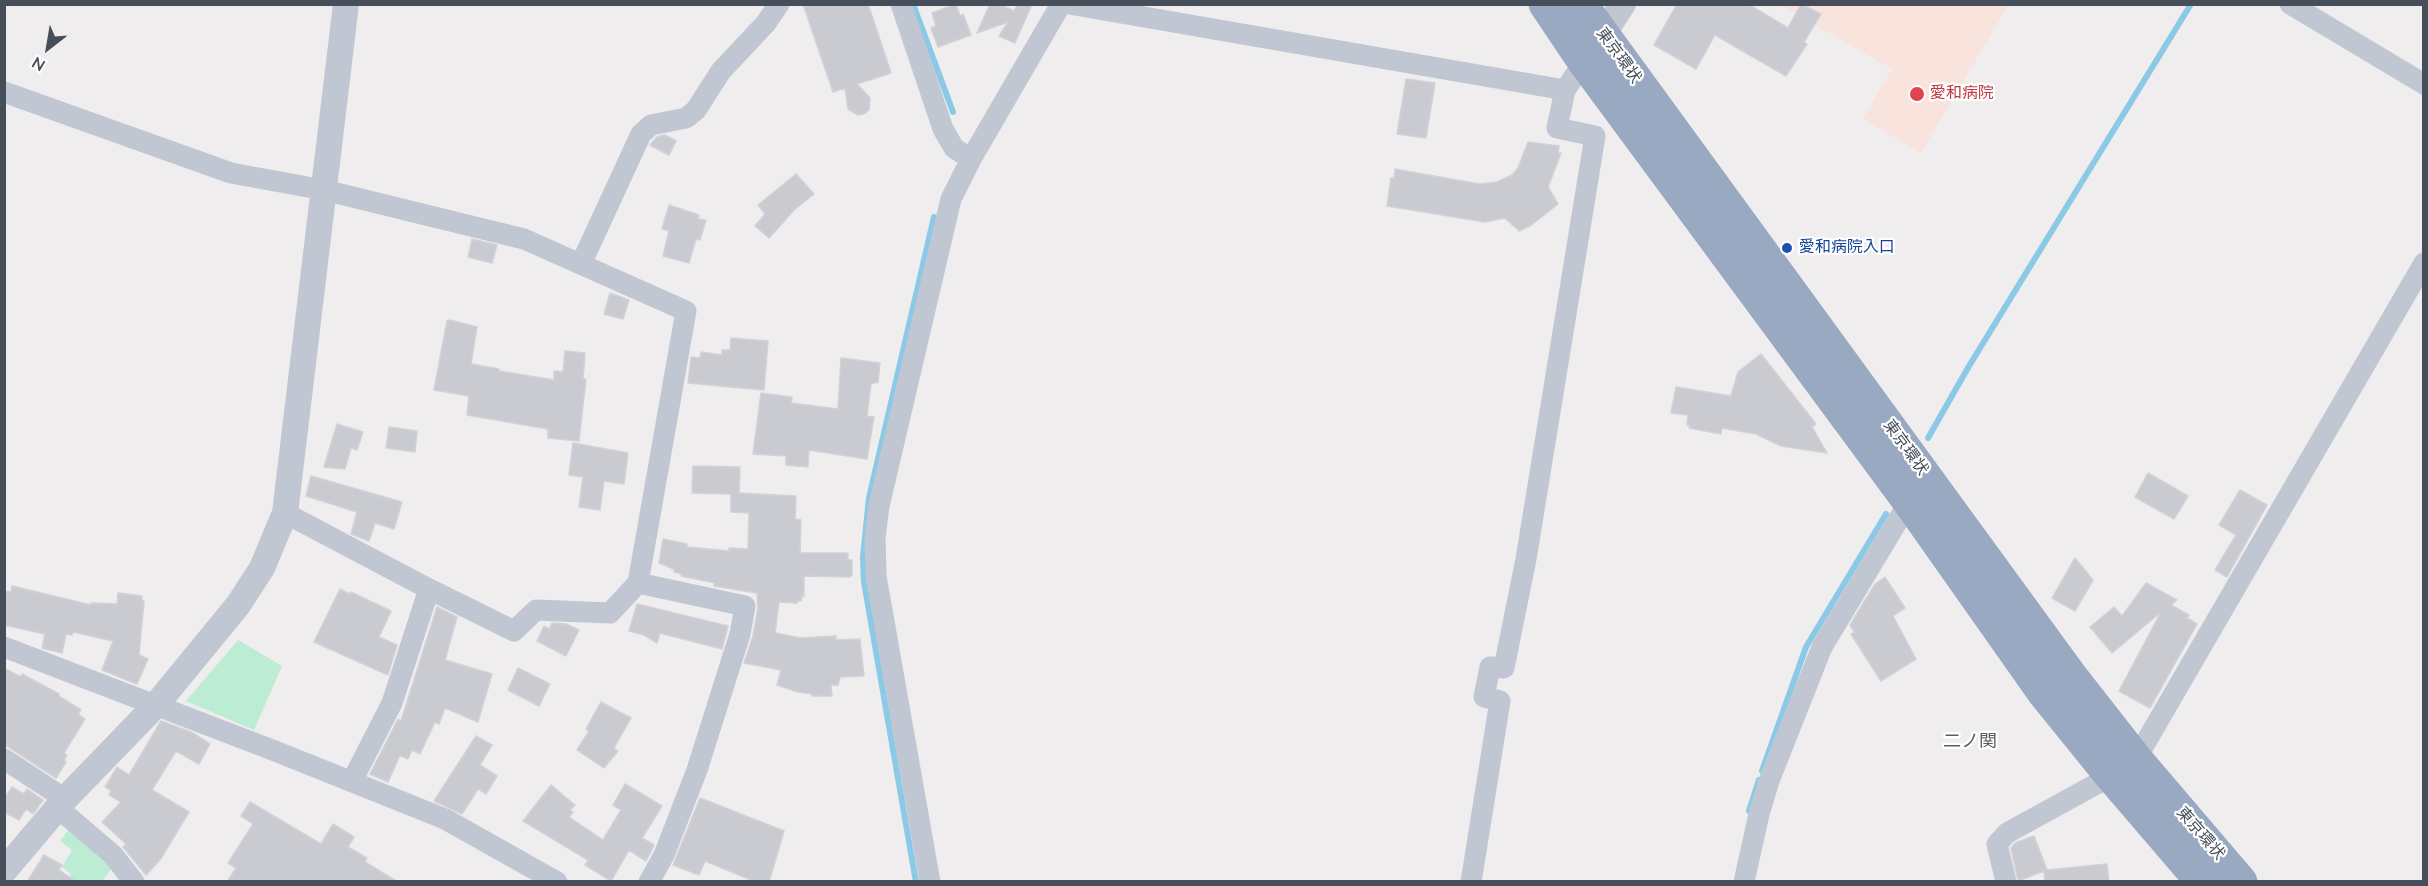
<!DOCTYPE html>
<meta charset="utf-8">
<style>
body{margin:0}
#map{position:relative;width:2428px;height:886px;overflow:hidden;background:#efeded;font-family:"Nunito Sans",sans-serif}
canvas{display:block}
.frame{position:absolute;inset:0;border:6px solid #464e59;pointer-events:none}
.north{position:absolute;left:18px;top:18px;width:60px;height:60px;-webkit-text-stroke:4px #fff;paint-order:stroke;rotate:211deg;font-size:16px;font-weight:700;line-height:24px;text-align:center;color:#464e59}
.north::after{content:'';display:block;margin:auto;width:21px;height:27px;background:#464e59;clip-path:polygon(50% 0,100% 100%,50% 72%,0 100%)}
</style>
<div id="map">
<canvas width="2428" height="886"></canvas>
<div class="frame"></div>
<div class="north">N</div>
</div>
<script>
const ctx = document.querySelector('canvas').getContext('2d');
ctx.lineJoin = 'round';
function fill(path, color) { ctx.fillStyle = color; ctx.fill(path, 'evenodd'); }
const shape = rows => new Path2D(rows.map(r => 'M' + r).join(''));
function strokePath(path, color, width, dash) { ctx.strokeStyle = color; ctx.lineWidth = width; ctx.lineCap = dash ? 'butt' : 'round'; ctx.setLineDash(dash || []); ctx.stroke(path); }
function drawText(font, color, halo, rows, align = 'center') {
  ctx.font = font + ' "Nunito Sans","Noto Sans JP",sans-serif'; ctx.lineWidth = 4.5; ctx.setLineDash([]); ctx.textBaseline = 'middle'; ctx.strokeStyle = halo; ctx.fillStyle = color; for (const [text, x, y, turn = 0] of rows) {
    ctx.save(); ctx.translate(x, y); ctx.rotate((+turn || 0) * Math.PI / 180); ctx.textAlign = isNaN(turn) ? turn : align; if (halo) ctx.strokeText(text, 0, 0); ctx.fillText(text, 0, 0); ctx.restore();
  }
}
fill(shape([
 [1781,5,2008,5,1921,153,1863,119,1892,69]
]), '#f9e3dd');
fill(shape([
 [238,640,282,666,254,730,186,701],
 [72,825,113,867,102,881,67,881,71,874,62,867,72,850,60,841]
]), '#bcecd4');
strokePath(shape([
 [913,4,953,112],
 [1928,438,1969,366,2191,4],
 [1762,771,1806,647,1886,514],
 [1749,811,1759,780],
 [916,882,864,582,863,557,869,498,934,217]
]), '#8bc9e7', 6);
const building = shape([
 [803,4,868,4,891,73,857,84,870,98,869,110,864,114,858,115,848,109,845,88,833,92,803,4],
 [956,4,960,16,963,14,971,35,938,47,931,28,936,26,932,13,956,4],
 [990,4,999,4,1014,11,1018,4,1032,4,1015,43,999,36,1008,22,977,33,990,4],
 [1677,4,1748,4,1788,28,1801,4,1821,14,1804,42,1807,44,1786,76,1715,35,1696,69,1654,45,1677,4],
 [1406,79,1435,83,1426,138,1397,134,1406,79],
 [665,135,676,141,669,155,650,145,657,137,665,135],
 [1528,142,1559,146,1558,153,1561,153,1548,187,1558,204,1530,226,1519,231,1505,218,1485,222,1387,206,1391,178,1394,178,1395,169,1479,184,1497,182,1512,175,1518,168,1528,142],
 [796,174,814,194,794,210,769,238,755,226,765,214,758,205,796,174],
 [669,205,699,215,698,219,706,220,700,240,696,239,689,263,663,256,669,231,662,229,669,205],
 [472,239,497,245,492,263,468,257,472,239],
 [610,293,629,300,623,319,604,314,610,293],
 [450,320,477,327,471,364,499,369,499,371,554,380,554,371,563,372,565,351,585,353,583,379,586,379,579,441,548,438,548,429,467,415,469,396,434,390,447,321,450,320],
 [731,338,768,341,764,390,688,383,691,357,700,358,701,352,722,355,722,350,730,350,731,338],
 [1761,354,1816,424,1812,427,1827,453,1781,446,1756,434,1722,428,1721,434,1689,428,1690,426,1687,425,1688,415,1671,413,1676,387,1731,396,1738,372,1761,354],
 [841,358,880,363,878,382,871,384,867,416,874,417,867,459,809,450,808,467,786,465,786,456,753,454,761,393,792,397,791,403,838,409,841,358],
 [337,424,363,432,357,450,351,448,345,469,324,467,337,424],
 [389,427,417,431,415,452,386,448,389,427],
 [573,443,628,453,624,484,604,481,600,510,579,507,583,477,569,475,573,443],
 [693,466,740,467,739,493,796,496,795,519,801,520,800,553,848,553,848,560,852,560,852,575,850,577,804,576,804,596,802,596,801,601,797,601,797,603,779,602,775,633,801,638,836,636,836,640,860,639,864,676,840,677,838,685,831,685,832,696,812,696,812,694,798,692,777,685,781,670,744,663,753,636,758,608,757,593,714,586,715,583,681,576,682,574,674,572,674,569,659,563,663,539,687,544,687,547,729,551,729,548,748,549,749,513,731,512,731,494,692,493,693,466],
 [2148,473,2188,496,2174,519,2135,497,2148,473],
 [311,476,402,502,394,529,375,523,369,541,351,534,357,512,306,496,311,476],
 [2240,490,2267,505,2227,577,2215,570,2236,535,2219,525,2240,490],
 [2075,558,2093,580,2075,611,2052,598,2075,558],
 [1885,577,1905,608,1893,616,1916,659,1881,681,1851,634,1854,632,1850,625,1875,584,1885,577],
 [2146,583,2177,600,2171,605,2189,615,2187,618,2197,624,2150,708,2119,691,2161,612,2112,653,2090,627,2114,607,2122,616,2146,583],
 [12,586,91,605,91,603,117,604,118,593,142,596,142,601,144,601,139,655,148,659,137,684,102,670,113,641,73,632,72,635,66,634,62,653,42,648,45,634,4,625,4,591,11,592,12,586],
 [340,589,350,594,351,592,391,611,379,637,397,645,388,675,314,642,340,589],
 [637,604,728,626,722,649,660,633,657,643,644,635,629,631,637,604],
 [437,607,457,617,445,660,492,674,478,722,445,708,439,724,435,722,420,754,412,750,408,759,400,755,388,782,370,774,398,719,401,721,437,607],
 [552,623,566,624,579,630,566,656,537,641,544,626,549,629,552,623],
 [4,668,21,677,22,674,59,694,59,696,81,710,78,714,85,719,64,753,67,755,64,760,66,762,56,778,4,744,4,668],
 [518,668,550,684,539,706,508,690,518,668],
 [601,702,631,718,614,748,618,751,604,768,577,750,589,731,586,729,601,702],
 [161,721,191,732,210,744,199,764,176,751,152,790,189,812,160,860,146,875,123,847,126,844,102,822,121,802,109,795,111,791,105,787,117,767,129,775,161,721],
 [476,736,492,745,480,765,497,776,486,794,478,789,462,814,434,801,476,736],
 [625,784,662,806,642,838,654,845,646,861,629,850,611,881,585,865,588,860,523,821,551,785,575,805,570,810,573,812,569,817,603,840,621,810,613,805,625,784],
 [12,787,24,794,27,789,43,800,33,814,26,809,19,820,4,812,4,799,12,787],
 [700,798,784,831,769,882,756,882,705,861,699,875,673,865,700,798],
 [250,802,321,844,333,824,354,837,348,847,367,858,365,862,398,882,227,882,236,868,228,863,253,824,241,816,250,802],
 [2034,836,2047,870,2107,864,2109,882,2045,882,2044,871,2018,881,2011,848,2015,843,2034,836],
 [44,855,62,865,59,870,77,882,27,882,44,855]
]);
fill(building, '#cacbd1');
strokePath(building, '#d1d2d8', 1.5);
strokePath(shape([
 [901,4,943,129,954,148,971,159],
 [1069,4,1565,90],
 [2290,4,2424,84],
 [4,92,231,173,324,190,524,239,686,311,638,583,610,613,536,610,514,631,429,589,285,513],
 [581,264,641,134,651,125,686,118,696,110,721,71,766,23,779,4],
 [638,583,745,606,740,634,697,770,664,855,649,882],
 [4,647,275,751,445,819,557,882],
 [4,759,65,799],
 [2136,759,2424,263],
 [352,781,392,703,429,589],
 [58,808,113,855,134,882],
 [930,882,876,576,875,538,879,506,951,199,971,159,1061,4],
 [1471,882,1500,701,1484,697,1490,667,1504,668,1526,559,1595,136,1557,128,1565,90,1584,62],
 [1744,882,1759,814,1769,781,1822,647,1909,502],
 [2006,882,1997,844,2007,833,2111,776]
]), '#c0c7d2', 21);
strokePath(shape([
 [1595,47,1623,4],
 [4,871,65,799,156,705,238,605,262,568,285,513,346,4]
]), '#c0c7d2', 26);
strokePath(shape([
 [1545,4,1584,62,1909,502,2043,692,2111,776,2202,882],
 [1581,4,2071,676,2136,759,2241,882]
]), '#9aa9c2', 33);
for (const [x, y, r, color] of [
 [1917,94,8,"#e0444e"],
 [1787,248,6,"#1a4fb4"]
]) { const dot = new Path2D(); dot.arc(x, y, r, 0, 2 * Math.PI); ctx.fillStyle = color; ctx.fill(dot); strokePath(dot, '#fff', 2); }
drawText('16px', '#464e59', '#fff', [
 ["東京環状",1618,56,54],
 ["東京環状",1905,448,54],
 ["東京環状",2200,834,49]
]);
drawText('16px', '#be3a42', '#fff', [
 ["愛和病院",1930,94]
], 'left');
drawText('16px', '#164399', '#fff', [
 ["愛和病院入口",1799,248]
], 'left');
drawText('18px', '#5a5c61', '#fff', [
 ["二ノ関",1970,743]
]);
</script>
